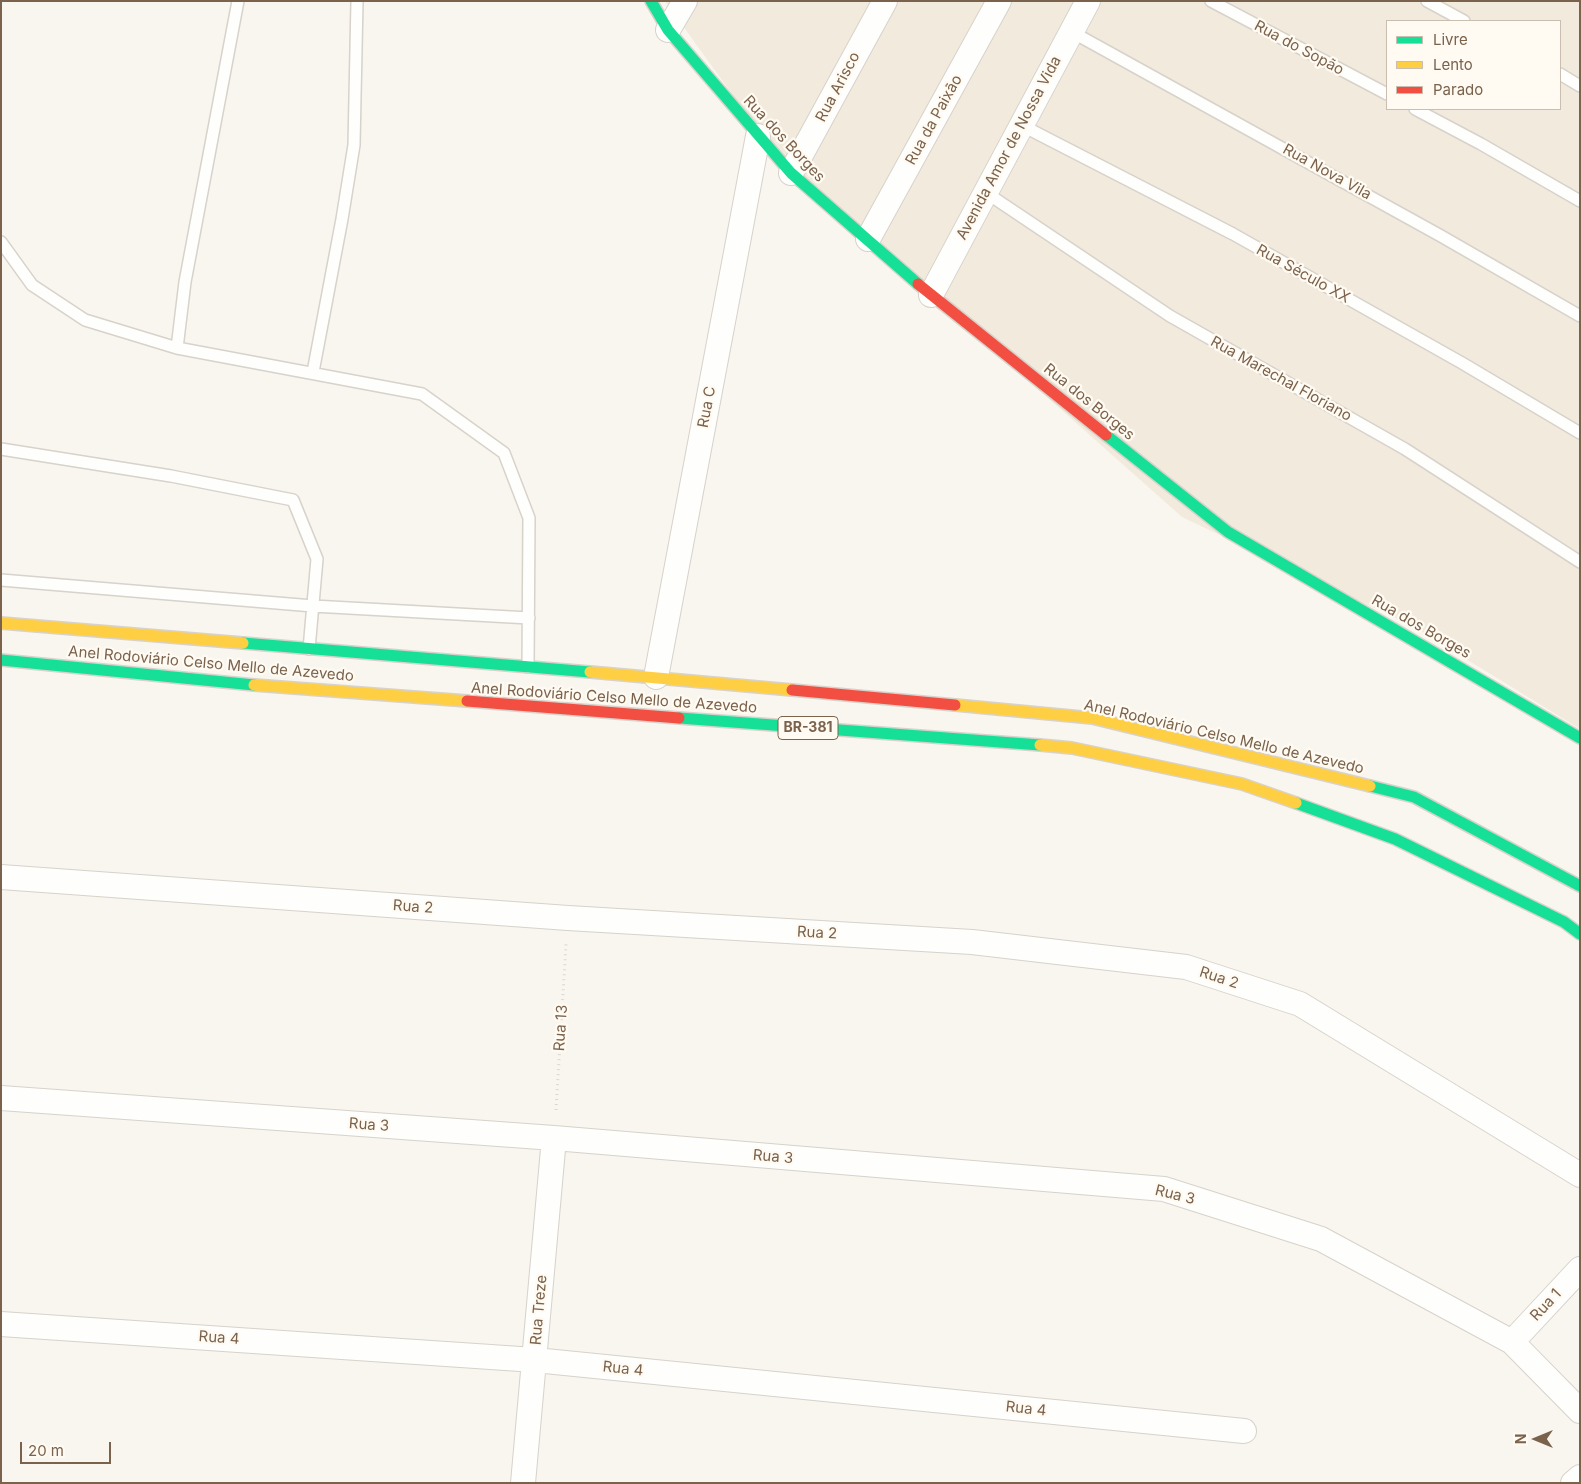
<!DOCTYPE html>
<meta charset="utf-8">
<style>
body{margin:0}
#map{position:relative;width:1581px;height:1484px;overflow:hidden;background:#f9f6ef;font-family:Inter,sans-serif}
canvas{display:block}
.frame{position:absolute;inset:0;border:2px solid #7a624c;pointer-events:none}
.legend{position:absolute;left:1386px;top:20px;width:175px;height:90px;box-sizing:border-box;background:#fffbf2;border:1px solid #cabeb0;margin:0;padding:6px 9px;list-style:none;font-size:15px;color:#7a624c}
.legend li{display:flex;align-items:center;gap:10px;height:25px}
.legend b{width:25px;border:1px solid #cabeb0}
.north{position:absolute;left:1511px;top:1414px;width:50px;height:50px;-webkit-text-stroke:4px #fffbf2;paint-order:stroke;rotate:270deg;font-size:14px;font-weight:700;line-height:20px;text-align:center;color:#7a624c}
.north::after{content:'';display:block;margin:auto;width:18px;height:22px;background:#7a624c;clip-path:polygon(50% 0,100% 100%,50% 72%,0 100%)}
.scale{position:absolute;left:20px;top:1442px;width:91px;height:22px;box-sizing:border-box;border:2px solid #7a624c;border-top:0;padding-left:6px;font-size:15px;line-height:18px;white-space:nowrap;color:#7a624c;-webkit-text-stroke:4px #fffbf2;paint-order:stroke}
</style>
<div id="map">
<canvas width="1581" height="1484"></canvas>
<div class="frame"></div>
<ul class="legend">
<li><b style="height:6px;background:#16e098"></b>Livre</li>
<li><b style="height:6px;background:#ffcf43"></b>Lento</li>
<li><b style="height:6px;background:#f24e42"></b>Parado</li>
</ul>
<div class="north">N</div>
<div class="scale">20 m</div>
</div>
<script>
const ctx = document.querySelector('canvas').getContext('2d');
ctx.lineJoin = 'round';
function fill(path, color) { ctx.fillStyle = color; ctx.fill(path, 'evenodd'); }
const shape = rows => new Path2D(rows.map(r => 'M' + r).join(''));
function strokePath(path, color, width, dash) { ctx.strokeStyle = color; ctx.lineWidth = width; ctx.lineCap = dash ? 'butt' : 'round'; ctx.setLineDash(dash || []); ctx.stroke(path); }
function drawText(font, color, halo, rows, align = 'center') {
  ctx.font = font + ' Inter,sans-serif'; ctx.lineWidth = 4.5; ctx.setLineDash([]); ctx.textBaseline = 'middle'; ctx.strokeStyle = halo; ctx.fillStyle = color; for (const [text, x, y, turn = 0] of rows) {
    ctx.save(); ctx.translate(x, y); ctx.rotate((+turn || 0) * Math.PI / 180); ctx.textAlign = isNaN(turn) ? turn : align; if (halo) ctx.strokeText(text, 0, 0); ctx.fillText(text, 0, 0); ctx.restore();
  }
}
fill(shape([
 [665,1,1580,1,1580,729,1414,627,1182,517,778,158],
 [1387,21,1560,21,1560,109,1387,109]
]), '#f2eadd');
const lane = shape([
 [238,1,185,282,177,348,422,394,504,453,529,518,528,667],
 [1211,1,1387,94],
 [1427,1,1464,21],
 [1072,32,1441,236,1580,316],
 [1560,74,1580,86],
 [1415,109,1481,144,1580,201],
 [1021,125,1233,234,1462,363,1580,433],
 [985,192,1170,316,1405,449,1580,562],
 [1,242,32,285,85,320,177,348],
 [313,372,342,219,354,145,357,1],
 [1,449,171,476,293,500,317,559,309,649],
 [1,580,313,606,529,618]
]);
const street = shape([
 [668,30,685,1],
 [791,173,885,1],
 [868,239,999,1],
 [931,295,1088,1],
 [656,677,758,136],
 [1,877,568,918,972,942,1186,967,1300,1004,1580,1175],
 [1,1098,554,1138,1164,1189,1321,1239,1512,1342,1580,1411],
 [1,1324,535,1360,1244,1431],
 [1512,1342,1580,1269],
 [523,1483,554,1138],
 [1573,1483,1580,1477]
]);
const fast = shape([
 [651,1,668,30,791,173,918,284],
 [1106,435,1228,532,1580,738],
 [243,643,590,672],
 [1,660,254,685],
 [679,718,1040,745],
 [1370,786,1414,797,1580,886],
 [1296,803,1395,839,1564,922,1580,934]
]);
const slow = shape([
 [1,623,243,643],
 [590,672,792,690],
 [254,685,467,701],
 [955,705,1092,718,1370,786],
 [1040,745,1072,748,1242,784,1296,803]
]);
const jam = shape([
 [918,284,1106,435],
 [792,690,955,705],
 [467,701,679,718]
]);
strokePath(lane, '#d7d2ca', 14);
strokePath(street, '#d7d2ca', 26);
strokePath(fast, '#d8d2ca', 14);
strokePath(slow, '#d8d2ca', 14);
strokePath(jam, '#d8d2ca', 14);
strokePath(shape([
 [556,1110,566,944]
]), '#dcd6d0', 3, [1, 4]);
strokePath(lane, '#fefefd', 11);
strokePath(street, '#fefefd', 24);
strokePath(fast, '#16e098', 11);
strokePath(slow, '#ffcf43', 11);
strokePath(jam, '#f24e42', 11);
for (const [x, y, w] of [
 [808,728,60]
]) { const box = new Path2D(); box.roundRect(x - w / 2, y - 11.5, w, 23, 4); ctx.fillStyle = '#fffbf2'; ctx.fill(box); strokePath(box, '#7a624c', 1); }
drawText('bold 14px', '#7a624c', null, [
 ["BR-381",808,728]
]);
drawText('15px', '#7a624c', '#fffbf2', [
 ["Rua do Sopão",1299,48,28],
 ["Rua Arisco",838,87,-62],
 ["Rua da Paixão",934,120,-61],
 ["Rua dos Borges",784,139,47],
 ["Avenida Amor de Nossa Vida",1009,148,-62],
 ["Rua Nova Vila",1327,172,29],
 ["Rua Século XX",1303,274,29],
 ["Rua Marechal Floriano",1281,379,29],
 ["Rua dos Borges",1089,402,39],
 ["Rua C",707,407,-79],
 ["Rua dos Borges",1421,627,30],
 ["Anel Rodoviário Celso Mello de Azevedo",211,664,5],
 ["Anel Rodoviário Celso Mello de Azevedo",614,698,4],
 ["Anel Rodoviário Celso Mello de Azevedo",1224,737,13],
 ["Rua 2",413,907,4],
 ["Rua 2",817,933,3],
 ["Rua 2",1219,978,18],
 ["Rua 13",561,1028,-86],
 ["Rua 3",369,1125,4],
 ["Rua 3",773,1157,5],
 ["Rua 3",1175,1195,14],
 ["Rua 1",1546,1305,-47],
 ["Rua Treze",539,1310,-85],
 ["Rua 4",219,1338,4],
 ["Rua 4",623,1369,6],
 ["Rua 4",1026,1409,6]
]);
</script>
